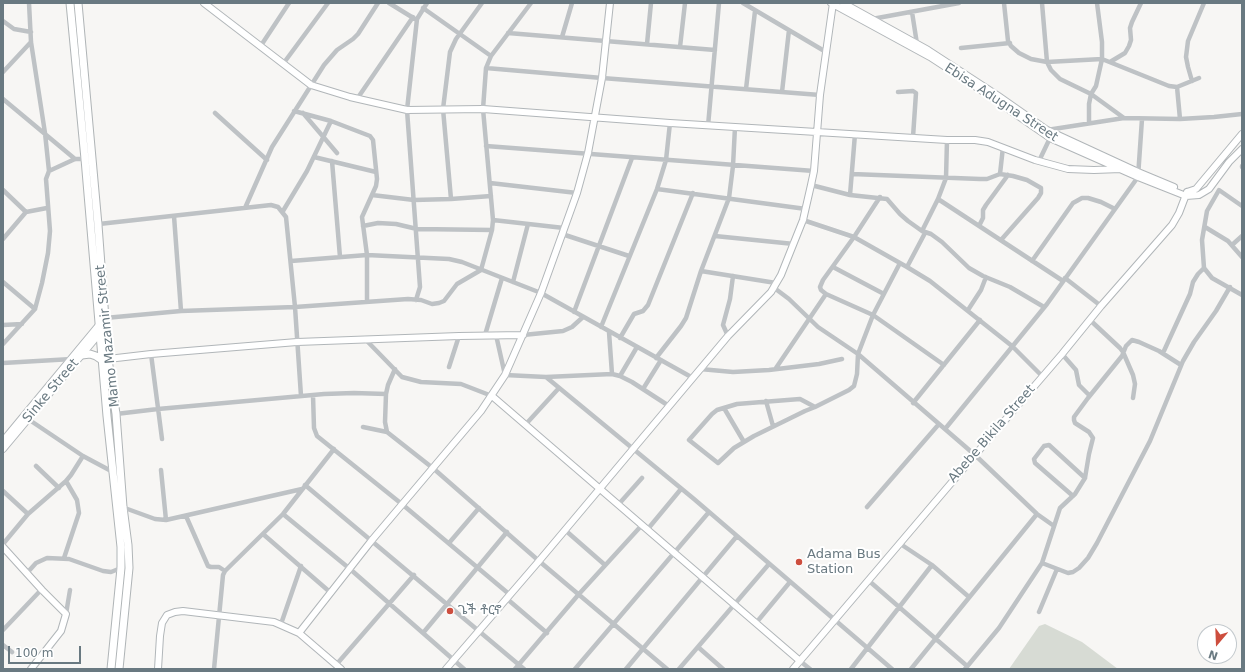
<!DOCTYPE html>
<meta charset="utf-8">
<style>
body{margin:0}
#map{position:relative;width:1245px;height:672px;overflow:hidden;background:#f7f6f4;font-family:"DejaVu Sans",sans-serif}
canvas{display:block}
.frame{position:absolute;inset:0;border:4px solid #697981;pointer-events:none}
.north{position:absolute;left:1197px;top:624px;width:40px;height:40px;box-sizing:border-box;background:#fff;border:1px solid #c3c9cd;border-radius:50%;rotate:199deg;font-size:11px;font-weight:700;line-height:16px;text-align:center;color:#697981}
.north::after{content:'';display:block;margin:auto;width:14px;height:18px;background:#cd4e3e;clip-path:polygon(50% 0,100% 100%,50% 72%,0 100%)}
.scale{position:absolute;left:8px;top:646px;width:73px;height:18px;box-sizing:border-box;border:2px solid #697981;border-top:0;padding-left:5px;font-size:12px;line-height:14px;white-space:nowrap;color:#697981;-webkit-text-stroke:3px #fff;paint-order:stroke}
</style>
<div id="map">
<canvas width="1245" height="672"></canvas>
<div class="frame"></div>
<div class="north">N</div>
<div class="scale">100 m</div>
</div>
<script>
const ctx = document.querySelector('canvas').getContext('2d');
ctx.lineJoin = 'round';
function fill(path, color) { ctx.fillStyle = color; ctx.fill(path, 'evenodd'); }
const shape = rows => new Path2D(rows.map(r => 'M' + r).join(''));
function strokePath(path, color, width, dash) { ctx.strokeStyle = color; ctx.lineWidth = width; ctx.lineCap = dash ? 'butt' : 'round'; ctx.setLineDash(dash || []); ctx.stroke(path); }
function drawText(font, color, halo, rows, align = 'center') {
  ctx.font = font + ' "DejaVu Sans","Noto Sans Ethiopic",sans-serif'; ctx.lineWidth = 4; ctx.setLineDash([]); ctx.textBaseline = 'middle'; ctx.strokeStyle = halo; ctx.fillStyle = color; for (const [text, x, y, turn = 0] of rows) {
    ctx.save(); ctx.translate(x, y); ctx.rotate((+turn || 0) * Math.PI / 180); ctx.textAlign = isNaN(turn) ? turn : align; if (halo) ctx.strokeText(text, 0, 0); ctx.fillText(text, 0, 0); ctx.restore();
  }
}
fill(shape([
 [1045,624,1082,642,1118,669,1009,669,1039,626]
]), '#d7dbd4');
const secondary = shape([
 [204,3,311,85,350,97,407,110,483,109,670,123,947,140,975,140,988,142,1035,160,1068,169,1094,170,1121,169],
 [831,3,930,57,985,93,1050,138,1138,177,1186,196,1199,195,1209,189,1229,162,1242,149],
 [843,3,928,50,997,95,1047,130,1138,172,1174,187],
 [1187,192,1196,189,1242,134],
 [108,359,151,354,297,342,459,336,523,335],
 [492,396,800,661],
 [3,441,99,325,101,325],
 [3,449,100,333,103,332],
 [3,547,42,590,66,614,61,631,31,669],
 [299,633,372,540,481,411,505,375,541,293,577,193,588,153,602,78,610,3],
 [158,669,160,636,162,623,167,615,175,612,183,611,274,622,299,633,341,669],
 [446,669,539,561,728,336,771,292,781,275,803,220,811,185,814,171,820,95,833,3],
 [793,669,975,455,1062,354,1101,306,1172,225,1179,213,1187,192]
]);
const primary = shape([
 [70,3,85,159,107,416,121,547,121,568,111,669],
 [78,3,98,225,108,359,116,414,123,507,128,545,129,568,119,669],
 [82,355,90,354,96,356,102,360]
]);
strokePath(secondary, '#b1b6b9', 8);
strokePath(primary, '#b0b5b7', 9);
strokePath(shape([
 [29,3,31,42,45,133,49,171],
 [389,3,415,19],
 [743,3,826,52],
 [1004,3,1008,41,1011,46,1019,53,1031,59,1047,62,1102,59,1169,86,1177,87,1199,78],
 [1042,3,1047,62,1051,70,1060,79,1091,94,1124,118],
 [423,8,491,56],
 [912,12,917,44],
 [872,19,959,3],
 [3,21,14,29,31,32],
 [508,33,715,50],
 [562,37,572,3],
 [647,44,651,3],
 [260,47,289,3],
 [680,47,685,3],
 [961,48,1010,43],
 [1110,62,1125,53,1129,46,1131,40,1130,28,1132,22,1141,3],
 [283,64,328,3],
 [486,68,602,78,820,95],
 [3,72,31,42],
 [1192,81,1188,67,1186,57,1188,41,1204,3],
 [1177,87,1180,119],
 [746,89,755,11],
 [782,92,789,30],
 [898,92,913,91,916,93,913,137],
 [3,99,75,159],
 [357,99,413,17],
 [294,111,331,121,370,136,373,140,377,179,376,186,362,217,367,255,367,302],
 [215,113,267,160],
 [303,113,337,153],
 [1089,122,1089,104,1091,94,1096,86,1102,59,1102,42,1097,3],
 [708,126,719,3],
 [1047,130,1124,118,1180,119,1214,117,1242,114],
 [486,146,814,171],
 [314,157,376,172],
 [332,161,340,257],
 [1039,161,1050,138],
 [1242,166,1242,167],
 [852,174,980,179,987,179,1000,174,1013,176,1027,180,1041,188,1041,193,1038,198,1001,240],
 [1000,174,1003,147],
 [490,183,577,193],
 [811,185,850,195,887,199,900,214,908,221,922,231,931,234,942,242,969,268,983,276,1010,287,1044,307],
 [657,189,806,209],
 [3,190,26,212],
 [372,195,414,200,451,199,491,196],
 [850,195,855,134],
 [880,197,854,237,823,280,820,287,821,290,826,294,873,315,944,365],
 [451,199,443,109,450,52,456,39,482,3],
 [938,199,1063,281],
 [1242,206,1219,190,1207,211,1202,240,1204,268,1212,278,1242,295],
 [245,208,272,147,324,65,337,50,353,39,358,34,378,3],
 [283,211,307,171,331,121],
 [174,216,181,311],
 [493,220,564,228],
 [803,220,854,237,907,267,930,281,1012,346,1042,376],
 [90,225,271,205,278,207,286,217,295,307,301,396],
 [363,226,378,223,396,224,417,229,492,230],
 [979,226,983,218,983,210,986,205,1008,175],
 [1205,227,1228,241,1242,257],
 [922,231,938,199,946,178,947,140],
 [562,234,629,256],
 [715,236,794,244],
 [3,239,26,212,47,208],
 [1232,245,1242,236],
 [291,261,367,255,449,259,462,262,541,293,693,378],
 [1032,261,1073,203,1082,198,1088,198,1101,202,1115,209],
 [833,267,884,294],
 [907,267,925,233],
 [701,271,776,283],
 [1065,278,1101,306],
 [3,282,35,309],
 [513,282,528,224],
 [773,287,789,299,818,327,858,354,975,455,1037,514,1054,526],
 [416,300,420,287,407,110,417,19,427,3],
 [968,310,981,290,986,277],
 [574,312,632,158],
 [105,318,181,311,295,307,408,299,421,300,432,304,439,303,444,301,457,284,481,270,492,230,493,220,483,109,486,68,491,56,531,3],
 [1090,320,1120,348,1123,352,1133,375,1135,384,1133,398],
 [3,325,22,324],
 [601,327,657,189,666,160,670,123],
 [609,332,612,374],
 [485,335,502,278],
 [496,335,505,375,546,377,694,499,892,669],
 [523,335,563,331,572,327,583,317],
 [728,336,723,325,730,299,733,276],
 [620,338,634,314,643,311,648,305,693,193],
 [365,339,402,377,421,382,461,384,492,396],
 [3,344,35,309,42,283,48,253,50,231,46,179,49,171,75,159,87,159],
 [1163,353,1190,294,1193,282,1198,274,1204,268],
 [151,354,162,439],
 [1062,354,1076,370,1079,385,1089,395],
 [656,358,681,326,686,318,701,271,729,198,733,166,735,127],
 [3,363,72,359],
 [449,367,459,336],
 [776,368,826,294],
 [395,369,388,385,386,394,385,422,387,432,434,469,539,561,667,669],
 [700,369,733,372,769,370,819,364,842,359],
 [620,376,637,347],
 [546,377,612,374,620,376,632,382,669,406],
 [643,389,661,360],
 [313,395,314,428,317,436,403,505,509,594],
 [766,401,773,426],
 [913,403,980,320],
 [815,407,800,399,737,404,717,410,712,414,689,440,718,463,734,448,754,436,805,411,815,407,849,390,854,386,857,374,858,354,873,315,900,263],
 [724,408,744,442],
 [116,414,158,409,324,394,354,393,386,394],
 [28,419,83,456,113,472],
 [526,424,559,388],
 [363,427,387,432],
 [945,429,1047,304,1138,177,1142,119],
 [36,466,59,488],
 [161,470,166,520],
 [305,485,524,669],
 [3,491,28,514],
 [1073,496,1035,463,1034,459,1044,446,1049,445,1085,478],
 [618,505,642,478],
 [122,507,155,519,166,520,302,489],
 [867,507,939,424],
 [283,514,350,569,464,669],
 [186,516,208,566,211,567,219,567,225,571],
 [565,530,605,565],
 [647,530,681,489],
 [263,534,331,593],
 [449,543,479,508],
 [899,543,932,565,969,597],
 [3,544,28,514,66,481,71,475,83,456],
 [64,558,79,513,77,500,66,481],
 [1042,563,1068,573,1073,572,1079,568,1088,558,1097,543,1150,441,1183,361,1194,342,1216,311,1230,287],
 [27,573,36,563,47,558,69,559,103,571,111,572,121,568],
 [868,580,967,666],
 [506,598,547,633],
 [1039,612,1057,569],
 [66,614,70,590],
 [756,623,790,582],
 [281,624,301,566],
 [3,630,41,590],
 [423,633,507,532],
 [3,645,12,652],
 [698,647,723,669],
 [800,661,810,669],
 [336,665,414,575],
 [214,669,223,575,225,571,283,514,334,449],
 [515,669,579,594,642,525],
 [575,669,709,512],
 [626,669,737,536],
 [679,669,769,564],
 [851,669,932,565],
 [911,669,1037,514],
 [965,669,999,628,1042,563,1060,508,1075,494,1085,478,1089,454,1093,438,1089,432,1075,423,1074,420,1074,417,1088,398,1122,356,1126,346,1132,340,1139,342,1159,351,1181,365]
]), '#bec2c5', 4.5);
strokePath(secondary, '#fff', 6);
strokePath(primary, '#fff', 7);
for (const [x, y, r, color] of [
 [799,562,4,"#cd4e3e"],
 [450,611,4,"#cd4e3e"]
]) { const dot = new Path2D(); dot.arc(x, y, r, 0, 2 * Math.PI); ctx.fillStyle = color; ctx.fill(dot); strokePath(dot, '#fff', 1.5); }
drawText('13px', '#697981', '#fff', [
 ["Ebisa Adugna Street",1001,103,33],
 ["Mamo Mazamir Street",108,336,-96],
 ["Sinke Street",51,391,-50],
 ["Abebe Bikila Street",992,434,-49]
]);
drawText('13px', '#697981', '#fff', [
 ["Adama Bus",807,555],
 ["Station",807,570],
 ["ጌች ቶርኖ",458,611]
], 'left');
</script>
